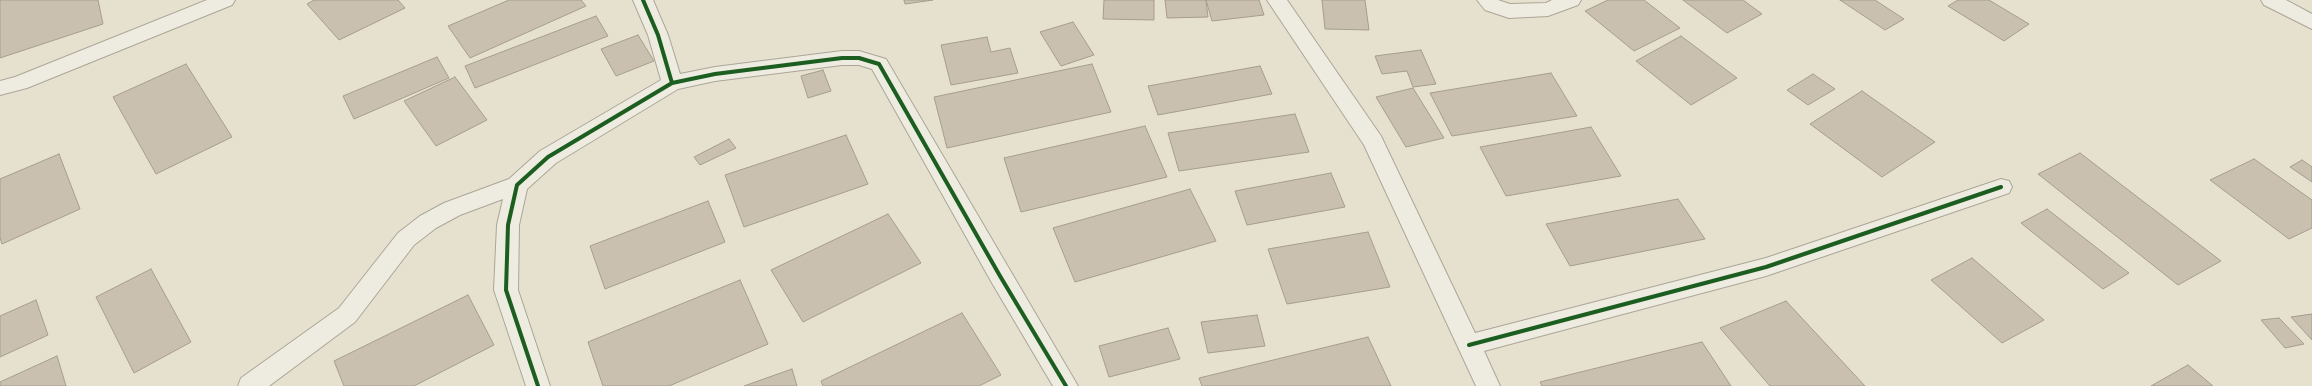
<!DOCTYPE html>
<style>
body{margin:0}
canvas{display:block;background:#e6e1cf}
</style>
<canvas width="2312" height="386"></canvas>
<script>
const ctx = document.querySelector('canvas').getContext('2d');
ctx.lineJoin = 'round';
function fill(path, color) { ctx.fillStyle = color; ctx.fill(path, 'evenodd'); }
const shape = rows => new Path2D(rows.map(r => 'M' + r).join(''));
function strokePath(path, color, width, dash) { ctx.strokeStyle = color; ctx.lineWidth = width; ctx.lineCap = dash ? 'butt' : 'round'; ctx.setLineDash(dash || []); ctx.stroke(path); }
const building = shape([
 [0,0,98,0,103,24,0,58,0,0],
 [314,0,398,0,405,8,339,40,307,4,314,0],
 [509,0,581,0,586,6,470,58,448,26,509,0],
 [904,0,933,0,905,4,904,0],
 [1104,0,1154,0,1154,20,1103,19,1104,0],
 [1165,0,1206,0,1208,17,1167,18,1165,0],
 [1206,0,1259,0,1264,15,1212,21,1206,0],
 [1322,0,1365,0,1369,30,1325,29,1322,0],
 [1608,0,1644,0,1680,28,1634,51,1585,11,1608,0],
 [1683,0,1743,0,1762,14,1727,33,1683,0],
 [1840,0,1875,0,1904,19,1885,30,1840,0],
 [1958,0,1989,0,2029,24,2004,41,1948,6,1958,0],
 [596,16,608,36,475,88,465,66,596,16],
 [1073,22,1094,55,1061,66,1040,32,1073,22],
 [638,35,654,61,616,76,601,49,638,35],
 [1681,36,1737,78,1691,105,1636,61,1681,36],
 [987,37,991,52,1010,48,1018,73,951,85,941,45,987,37],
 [1421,50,1436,84,1413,87,1407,71,1382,74,1375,56,1421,50],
 [437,57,449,78,354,119,343,96,437,57],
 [186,64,232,137,156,174,113,97,186,64],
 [1092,64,1111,112,947,148,934,97,1092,64],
 [1260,66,1272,94,1158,115,1148,86,1260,66],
 [823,70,831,91,808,98,801,76,823,70],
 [1551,73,1577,116,1452,136,1430,93,1551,73],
 [1813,74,1835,89,1808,105,1787,90,1813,74],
 [455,77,487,120,436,146,404,101,455,77],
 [1413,88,1444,138,1406,147,1376,97,1413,88],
 [1862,91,1935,142,1882,177,1810,124,1862,91],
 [1295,114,1309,152,1179,171,1168,133,1295,114],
 [1145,126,1167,177,1021,212,1004,158,1145,126],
 [1591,127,1621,176,1506,196,1480,147,1591,127],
 [846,135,868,184,744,227,725,175,846,135],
 [729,139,736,148,700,165,694,157,729,139],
 [2080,153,2221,261,2178,285,2038,174,2080,153],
 [59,154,80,209,2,244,0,238,0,179,59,154],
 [2254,159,2312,200,2312,228,2289,239,2210,180,2254,159],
 [2302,160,2312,167,2312,182,2290,167,2302,160],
 [1331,173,1345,207,1247,225,1235,191,1331,173],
 [1190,189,1216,241,1075,282,1053,228,1190,189],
 [1678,199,1705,239,1570,266,1546,224,1678,199],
 [708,201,725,242,605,289,590,246,708,201],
 [2047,209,2129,273,2103,289,2021,223,2047,209],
 [888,214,921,263,803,322,771,270,888,214],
 [1368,232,1390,287,1287,304,1268,249,1368,232],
 [1972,258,2044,320,2002,343,1931,280,1972,258],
 [151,269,191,342,134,373,96,297,151,269],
 [740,280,768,344,669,386,603,386,588,342,740,280],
 [468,295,494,345,414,386,344,386,334,361,468,295],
 [36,300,48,335,0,357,0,316,36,300],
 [1786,301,1865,386,1770,386,1720,328,1786,301],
 [962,313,1001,375,979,386,823,386,821,381,962,313],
 [2312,314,2312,340,2291,317,2312,314],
 [1257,315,1265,346,1208,353,1201,322,1257,315],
 [2279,318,2304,344,2285,348,2261,320,2279,318],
 [1168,328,1180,359,1109,377,1099,346,1168,328],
 [1368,337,1391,386,1202,386,1199,378,1368,337],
 [1702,342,1731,386,1542,386,1540,382,1702,342],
 [57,356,66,386,0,386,0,382,57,356],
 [2188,365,2213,386,2151,386,2188,365],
 [792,369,797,386,744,386,792,369]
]);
fill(building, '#c9c0b0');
strokePath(building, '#a69d8e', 1);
const minor = shape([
 [207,0,235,0,232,5,27,88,0,95,0,81,15,77,207,0],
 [633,0,653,0,668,35,680,74,715,67,842,51,859,51,886,59,1078,386,1053,386,992,283,872,69,859,65,842,65,715,81,678,89,556,163,527,189,519,225,518,290,550,386,526,386,494,290,497,225,503,199,460,215,436,228,414,245,355,322,269,386,238,386,241,378,339,308,398,233,420,216,444,203,509,179,540,151,661,80,648,35,633,0],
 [1267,0,1287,0,1381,136,1475,333,1766,258,2001,179,2009,181,2012,187,2009,193,1766,276,1484,351,1500,386,1476,386,1364,145,1267,0],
 [1477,0,1498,0,1510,4,1546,3,1552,0,1581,0,1578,5,1548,16,1509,18,1485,10,1477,0],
 [2261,0,2286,0,2312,14,2312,29,2264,5,2261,0]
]);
strokePath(minor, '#aba697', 2);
fill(minor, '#eeebe0');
strokePath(shape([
 [672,83,715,74,842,58,859,58,879,64,1000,276,1066,386],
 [1469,345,1766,267,2001,187],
 [538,386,506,290,508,225,517,185,548,157,672,83,658,35,643,0]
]), '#1b5e20', 4);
</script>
